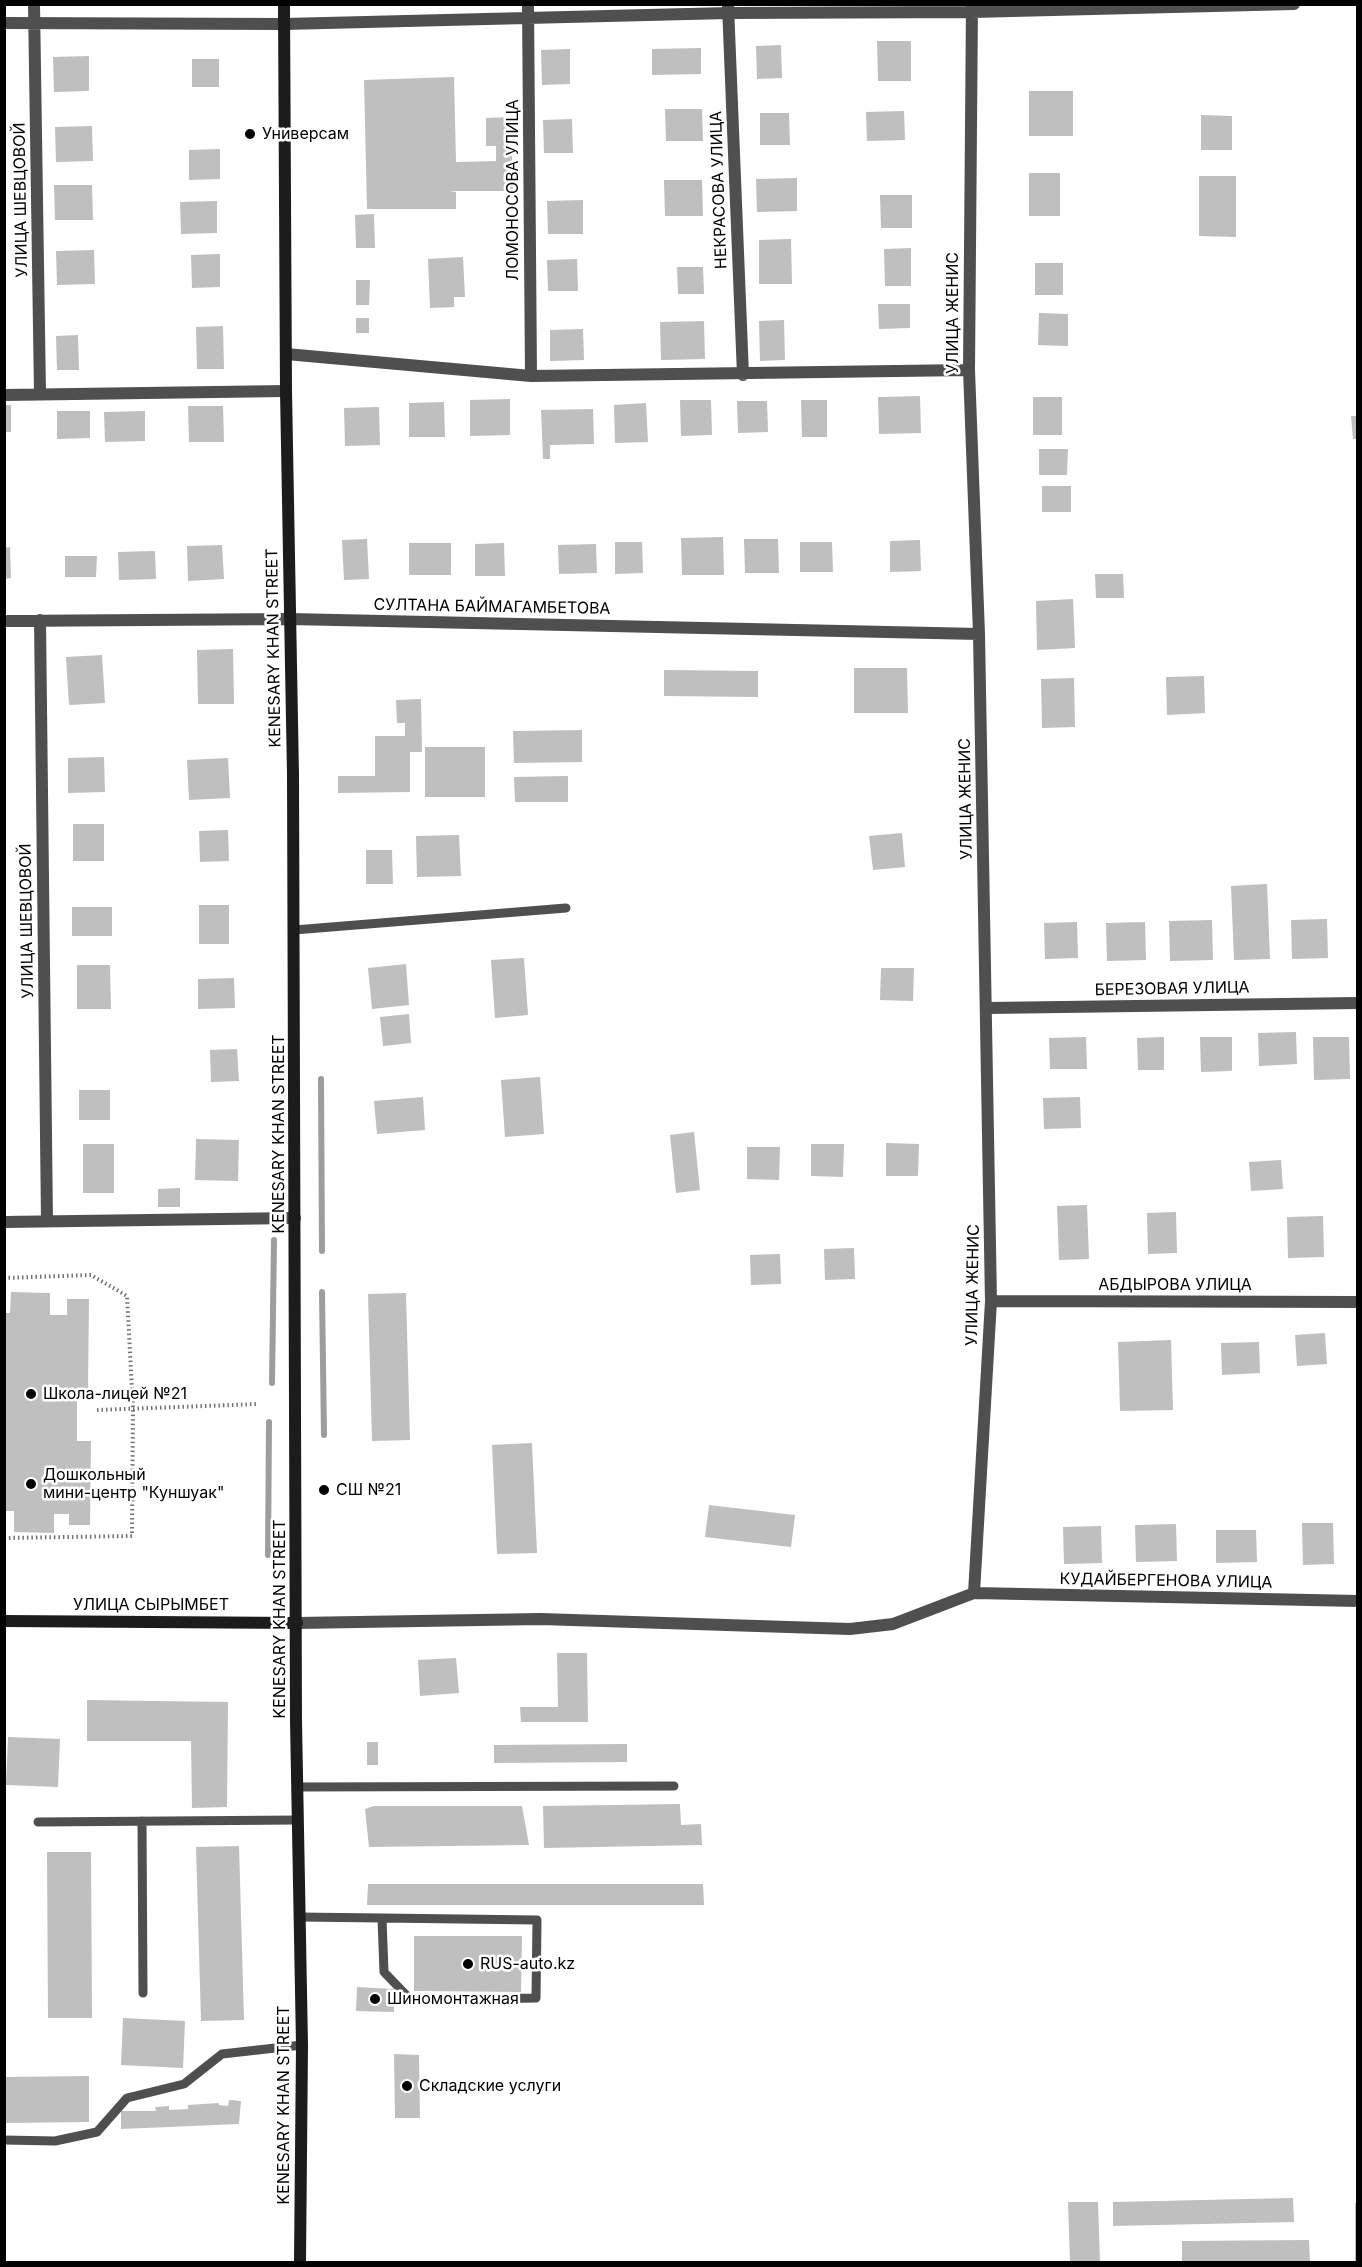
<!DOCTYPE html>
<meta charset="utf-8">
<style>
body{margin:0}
#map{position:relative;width:1362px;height:2267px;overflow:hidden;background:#fff;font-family:Inter,sans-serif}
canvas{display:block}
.frame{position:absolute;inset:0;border:6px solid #000;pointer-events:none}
</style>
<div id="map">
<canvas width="1362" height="2267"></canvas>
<div class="frame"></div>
</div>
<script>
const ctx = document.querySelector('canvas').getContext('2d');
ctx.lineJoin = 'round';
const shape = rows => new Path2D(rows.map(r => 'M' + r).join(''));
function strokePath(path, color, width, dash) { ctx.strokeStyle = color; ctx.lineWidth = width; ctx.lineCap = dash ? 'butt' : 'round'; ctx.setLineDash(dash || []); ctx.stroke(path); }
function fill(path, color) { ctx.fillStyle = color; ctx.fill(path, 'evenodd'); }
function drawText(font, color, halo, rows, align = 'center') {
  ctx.font = font + ' Inter,sans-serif'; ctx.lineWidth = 5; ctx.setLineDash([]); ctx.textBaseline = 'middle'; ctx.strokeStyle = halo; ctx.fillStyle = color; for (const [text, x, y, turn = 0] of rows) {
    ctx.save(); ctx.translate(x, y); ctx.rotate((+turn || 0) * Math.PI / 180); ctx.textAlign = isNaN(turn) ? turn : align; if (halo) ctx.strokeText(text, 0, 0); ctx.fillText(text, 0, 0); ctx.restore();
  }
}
strokePath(shape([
 [321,1079,322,1251],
 [322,1292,324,1435],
 [272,1383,274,1240],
 [268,1555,269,1422]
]), '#9d9d9d', 6);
fill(shape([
 [877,41,911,41,911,81,878,81],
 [781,45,782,78,757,79,756,46],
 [701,48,701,74,652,75,652,49],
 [570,49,570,84,542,85,541,50],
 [89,56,89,91,54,92,53,57],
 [192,59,219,59,219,87,192,87],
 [454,77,456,162,496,161,496,146,486,146,486,118,511,117,513,191,449,191,456,192,456,209,367,209,364,80],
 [1029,91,1073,91,1073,136,1029,136],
 [665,109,702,109,703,141,666,141],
 [904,111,905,140,867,141,866,112],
 [760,113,789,113,790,145,760,145],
 [1201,115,1232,116,1232,150,1201,150],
 [572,119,573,153,544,153,543,120],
 [92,126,93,161,56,162,55,127],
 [220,149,220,179,189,180,189,150],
 [1029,173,1060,173,1060,216,1029,216],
 [1199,176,1236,176,1236,237,1199,236],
 [797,178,797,211,757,212,756,179],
 [664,180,702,180,703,216,665,216],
 [54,185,92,185,93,220,55,220],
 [880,195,912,195,912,228,881,228],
 [583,200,583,234,548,234,547,201],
 [217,201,217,233,181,234,180,202],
 [374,214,375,248,356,248,355,215],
 [791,239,792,284,759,284,759,240],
 [911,248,911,286,885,286,884,249],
 [94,250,95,284,57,285,56,251],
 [220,254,220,287,192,288,191,255],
 [463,257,465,297,454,297,454,307,430,308,428,259],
 [577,259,578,291,548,291,547,260],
 [1035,263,1063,263,1063,295,1035,295],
 [677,267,703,267,704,294,678,294],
 [356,280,370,280,369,305,356,305],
 [878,304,910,304,910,328,879,329],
 [1039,313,1068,314,1068,346,1038,345],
 [356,318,369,318,369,333,356,333],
 [784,320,785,360,760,361,759,321],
 [704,321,705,359,661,360,660,322],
 [223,326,224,369,197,369,196,327],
 [583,329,584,360,550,361,550,330],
 [78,335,79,370,57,370,56,336],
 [920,396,921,433,879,434,878,397],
 [1033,397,1062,397,1062,435,1033,435],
 [510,399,510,435,470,436,470,400],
 [680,400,711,400,712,435,681,436],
 [801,400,827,400,827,437,802,437],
 [737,401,767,401,768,432,738,433],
 [444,402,445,437,409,437,409,403],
 [646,403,648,442,615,443,614,405],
 [4,405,11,405,11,432,4,432],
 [188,406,223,406,224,442,189,442],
 [379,407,380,445,345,446,344,408],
 [593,409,594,444,550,445,550,459,543,459,541,410],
 [57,411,90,411,90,438,57,439],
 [145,411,145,441,105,442,104,412],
 [1351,416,1358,416,1358,439,1353,439],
 [1039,449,1068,449,1067,475,1039,475],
 [1042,486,1071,486,1071,512,1042,512],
 [723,537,724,575,682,575,681,538],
 [367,539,369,579,344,580,342,540],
 [744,539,778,539,779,573,745,573],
 [920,540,921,571,890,572,890,541],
 [615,542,642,542,643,573,615,574],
 [800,542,832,542,833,572,800,572],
 [409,543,451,543,451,575,409,575],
 [504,543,505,576,475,576,475,544],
 [596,544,597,573,559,574,558,545],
 [222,545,224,579,188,581,187,546],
 [10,547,11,578,4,579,4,548],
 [155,551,156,579,119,580,118,552],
 [65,556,97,556,96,577,65,577],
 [1095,574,1123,574,1124,598,1096,598],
 [1073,599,1075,648,1037,650,1036,601],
 [233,649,234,704,198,704,197,650],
 [102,655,105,703,69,705,66,657],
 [854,668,907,668,908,713,854,713],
 [664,670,758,671,758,697,664,696],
 [1204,676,1205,713,1167,715,1166,677],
 [1074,678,1075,727,1042,728,1041,679],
 [421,699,422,752,410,752,410,792,338,793,338,776,375,776,375,736,405,736,405,723,397,723,396,700],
 [582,730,582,762,514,763,513,731],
 [425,747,485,747,485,797,425,797],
 [104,757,105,792,68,793,68,758],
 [228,758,230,798,189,800,187,760],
 [568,776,568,802,515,802,514,777],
 [73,824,104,824,104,861,73,861],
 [228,830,229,861,200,862,199,831],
 [902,833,905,867,873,870,869,836],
 [459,835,461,876,417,877,416,836],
 [366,850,392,850,393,884,366,884],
 [1267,884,1270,959,1234,960,1231,886],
 [199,905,229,905,229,944,199,944],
 [72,907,112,907,112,936,72,936],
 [1327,919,1328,958,1292,959,1291,920],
 [1212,920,1213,960,1170,961,1169,921],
 [1077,922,1078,958,1045,959,1044,923],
 [1145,922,1146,960,1107,961,1106,923],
 [524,958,528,1015,495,1018,491,960],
 [406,964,409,1005,372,1009,368,968],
 [77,965,110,965,111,1009,77,1009],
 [881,968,914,968,913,1001,880,1000],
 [234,978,235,1008,198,1009,198,979],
 [409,1014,411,1043,383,1046,380,1017],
 [1296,1032,1297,1064,1259,1066,1258,1033],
 [1086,1037,1087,1069,1050,1069,1049,1038],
 [1164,1037,1164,1070,1138,1070,1137,1038],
 [1200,1037,1232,1037,1232,1071,1201,1072],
 [1313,1037,1349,1037,1350,1079,1314,1080],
 [237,1049,239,1081,211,1082,210,1050],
 [540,1077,544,1134,505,1137,501,1080],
 [79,1090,110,1090,110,1120,79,1120],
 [423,1097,425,1130,377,1134,374,1101],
 [1080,1097,1081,1128,1044,1129,1043,1098],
 [694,1132,700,1190,676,1193,670,1135],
 [196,1139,239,1140,238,1181,195,1180],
 [886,1143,919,1144,918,1176,886,1176],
 [83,1144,114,1144,114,1193,83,1193],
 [811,1144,844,1144,843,1177,811,1176],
 [747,1147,780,1147,779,1180,747,1179],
 [1281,1160,1283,1189,1251,1191,1249,1162],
 [180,1188,180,1207,158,1207,158,1189],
 [1087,1205,1089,1259,1059,1260,1057,1206],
 [1176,1212,1177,1253,1148,1254,1147,1213],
 [1323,1216,1324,1257,1288,1258,1287,1217],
 [854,1248,855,1279,825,1280,824,1249],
 [780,1254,781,1284,751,1285,750,1255],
 [11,1292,50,1293,50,1315,67,1315,67,1299,89,1299,88,1389,77,1389,77,1441,91,1441,90,1525,69,1525,69,1514,54,1514,54,1533,14,1532,14,1511,4,1511,4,1313,10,1313],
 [406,1293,410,1440,372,1441,368,1294],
 [1325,1333,1327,1364,1297,1366,1295,1335],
 [1171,1340,1173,1410,1120,1411,1118,1342],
 [1259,1342,1260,1373,1222,1375,1221,1343],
 [532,1443,537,1553,497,1554,492,1445],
 [709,1505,795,1515,791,1547,705,1537],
 [1302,1523,1333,1523,1334,1564,1303,1565],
 [1176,1524,1177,1561,1136,1562,1135,1525],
 [1101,1526,1102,1563,1064,1564,1063,1527],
 [1216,1530,1256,1530,1257,1562,1216,1563],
 [557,1653,587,1653,588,1722,521,1722,520,1707,558,1707],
 [456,1658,459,1693,420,1696,418,1660],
 [87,1700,228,1702,227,1807,192,1808,191,1741,87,1741],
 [8,1737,60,1739,58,1787,6,1785],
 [367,1742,378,1742,378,1765,367,1765],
 [627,1744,627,1762,494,1763,494,1745],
 [680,1804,681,1825,701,1824,702,1845,544,1848,543,1806],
 [374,1806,522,1806,529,1845,369,1847,365,1809],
 [239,1846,244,2020,201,2021,196,1847],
 [47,1852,91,1852,92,2018,48,2018],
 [368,1884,703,1884,704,1905,367,1905],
 [414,1936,522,1936,521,1992,414,1991],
 [357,1987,394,1989,394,2012,356,2011],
 [123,2018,185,2021,183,2068,121,2065],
 [394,2054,419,2055,420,2118,395,2118],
 [89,2076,89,2122,4,2123,4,2077],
 [229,2100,241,2101,239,2124,121,2129,121,2111,156,2111,155,2107,169,2106,169,2110,188,2109,188,2105,219,2103,219,2105,228,2106],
 [1293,2198,1294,2222,1113,2226,1113,2202],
 [1068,2202,1098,2202,1100,2262,1070,2262],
 [1355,2203,1358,2203,1358,2262,1355,2262],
 [1309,2240,1310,2262,1182,2262,1182,2241]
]), '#bfbfbf');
strokePath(shape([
 [4,1278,91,1275,127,1296,133,1409,132,1536,4,1538],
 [97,1410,258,1404]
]), '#717171', 4, [1.5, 3]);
strokePath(shape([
 [294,930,566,908],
 [297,1787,674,1786],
 [142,1821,143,1993],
 [38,1822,297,1820],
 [299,1917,382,1918,537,1920,536,1998,411,2000,384,1972,382,1918],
 [4,2140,55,2141,97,2132,127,2098,184,2084,222,2054,302,2045]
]), '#4f4f4f', 9);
strokePath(shape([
 [34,4,40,394],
 [528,4,531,376],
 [972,4,969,370,979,634,991,1301,974,1593],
 [728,6,743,375],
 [4,23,285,24,728,13,972,12,1294,4],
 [286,354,531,376,969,370],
 [4,395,286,391],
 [40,620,47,1221],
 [4,621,290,619,979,634],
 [988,1008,1358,1003],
 [4,1222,295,1218],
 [991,1301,1358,1302],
 [297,1623,541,1619,850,1629,893,1624,974,1593,1358,1601]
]), '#4f4f4f', 12);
strokePath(shape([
 [284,4,286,391,293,775,296,1721,302,2045,300,2262],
 [4,1621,297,1623]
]), '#1c1c1c', 12);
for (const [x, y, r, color] of [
 [250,134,6,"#000"],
 [31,1394,6,"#000"],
 [31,1484,6,"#000"],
 [324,1490,6,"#000"],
 [468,1964,6,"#000"],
 [375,1999,6,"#000"],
 [407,2086,6,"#000"]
]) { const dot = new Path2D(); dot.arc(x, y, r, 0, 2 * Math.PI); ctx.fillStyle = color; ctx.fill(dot); strokePath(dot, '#fff', 2); }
drawText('16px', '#000', '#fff', [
 ["Универсам",262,134],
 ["Школа-лицей №21",43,1394],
 ["Дошкольный",43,1475],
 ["мини-центр \"Куншуак\"",43,1493],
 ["СШ №21",336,1490],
 ["RUS-auto.kz",480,1964],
 ["Шиномонтажная",387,1999],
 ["Складские услуги",419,2086]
], 'left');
drawText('16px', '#000', '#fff', [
 ["ЛОМОНОСОВА УЛИЦА",513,190,-90],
 ["НЕКРАСОВА УЛИЦА",719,190,-92],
 ["УЛИЦА ШЕВЦОВОЙ",21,200,-91],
 ["УЛИЦА ЖЕНИС",953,313,-90],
 ["СУЛТАНА БАЙМАГАМБЕТОВА",492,607,1],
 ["KENESARY KHAN STREET",274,648,-91],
 ["УЛИЦА ЖЕНИС",966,799,-91],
 ["УЛИЦА ШЕВЦОВОЙ",27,921,-91],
 ["БЕРЕЗОВАЯ УЛИЦА",1172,989,-1],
 ["KENESARY KHAN STREET",279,1134,-90],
 ["УЛИЦА ЖЕНИС",973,1285,-89],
 ["АБДЫРОВА УЛИЦА",1175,1285],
 ["КУДАЙБЕРГЕНОВА УЛИЦА",1166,1581,1],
 ["УЛИЦА СЫРЫМБЕТ",151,1605],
 ["KENESARY KHAN STREET",280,1619,-90],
 ["KENESARY KHAN STREET",284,2105,-90]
]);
</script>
